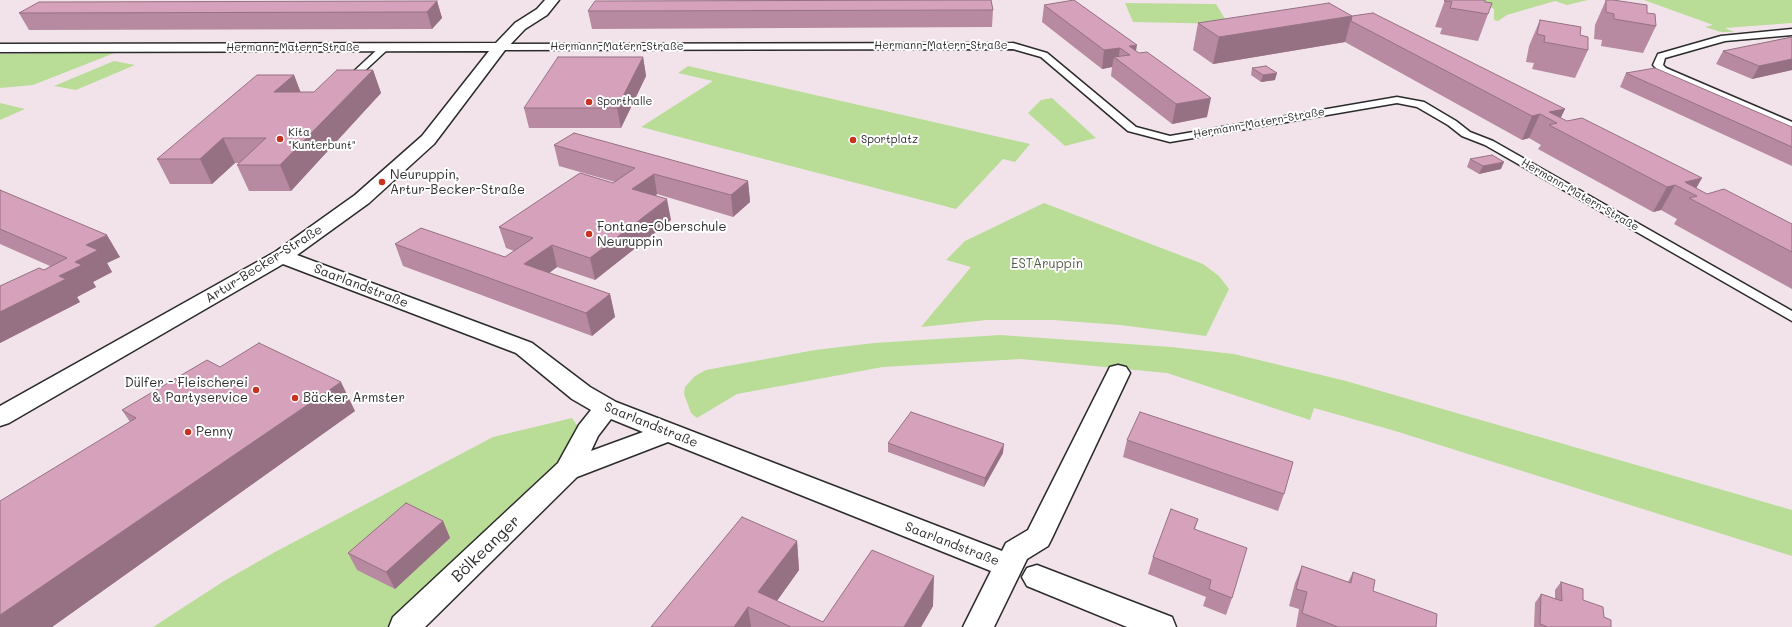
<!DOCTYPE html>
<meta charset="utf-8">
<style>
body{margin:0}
canvas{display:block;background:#f2e3eb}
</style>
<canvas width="1792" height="627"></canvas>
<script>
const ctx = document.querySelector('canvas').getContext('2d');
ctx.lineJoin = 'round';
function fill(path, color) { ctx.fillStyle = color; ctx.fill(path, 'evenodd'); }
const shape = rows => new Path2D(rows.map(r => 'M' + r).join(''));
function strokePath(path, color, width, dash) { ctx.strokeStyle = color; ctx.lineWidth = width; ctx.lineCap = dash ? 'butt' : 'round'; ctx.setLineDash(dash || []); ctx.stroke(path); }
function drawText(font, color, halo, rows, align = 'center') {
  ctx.font = font + ' Mali,sans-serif'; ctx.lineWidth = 4; ctx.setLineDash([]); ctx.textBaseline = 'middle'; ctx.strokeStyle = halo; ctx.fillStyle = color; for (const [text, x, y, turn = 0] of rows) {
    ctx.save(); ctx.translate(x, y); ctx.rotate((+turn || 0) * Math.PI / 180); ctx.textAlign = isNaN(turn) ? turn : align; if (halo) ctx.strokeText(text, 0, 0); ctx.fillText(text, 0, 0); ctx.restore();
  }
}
fill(shape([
 [1479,0,1588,0,1567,5,1555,1,1507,15,1498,21,1494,20,1494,9],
 [1644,0,1792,0,1792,23,1725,28,1734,32,1721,32,1705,27,1713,25],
 [1125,3,1216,4,1228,24,1133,22],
 [117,52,33,85,0,88,0,54],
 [114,61,135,65,76,90,54,86],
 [688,66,1030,144,1015,162,1003,159,956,209,641,127,713,81,678,73],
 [1052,98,1096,138,1065,146,1028,113,1041,100],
 [0,103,25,109,0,120],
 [1044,203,1203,264,1219,276,1229,289,1206,336,1120,325,1053,320,987,320,921,327,971,267,946,260,965,241],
 [1000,335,1171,347,1234,354,1346,381,1792,510,1792,556,1392,430,1314,408,1310,420,1167,373,1021,359,883,367,737,394,697,418,691,413,684,394,685,387,695,376,706,370,815,350,874,343],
 [572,418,576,424,583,428,561,471,394,627,153,627,224,581,275,552,493,437]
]), '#b9dd97');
const service = shape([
 [1792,29,1792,35,1725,41,1665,58,1663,65,1666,68,1792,122,1792,129,1660,72,1653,65,1658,54,1721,36,1792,29],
 [1013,43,1047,53,1136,127,1170,136,1397,97,1424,102,1456,121,1470,132,1493,141,1792,311,1792,321,1485,145,1462,136,1448,125,1417,107,1397,103,1170,142,1128,131,1041,57,1013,49,500,50,495,47,500,44,1013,43],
 [384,45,389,48,387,50,358,77,352,77,350,75,352,73,381,46,384,45]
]);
const minor = shape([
 [545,0,559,0,547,15,525,29,505,50,434,144,369,203,297,255,532,343,590,387,616,402,1002,551,1006,543,1028,530,1110,367,1118,365,1126,367,1130,373,1052,538,1048,546,1027,559,994,627,963,627,991,571,668,442,577,477,425,627,389,627,393,617,558,463,579,425,591,410,572,399,516,353,283,264,9,423,0,426,0,406,275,252,355,195,422,136,489,51,0,52,0,44,496,43,515,23,537,9,545,0],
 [611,419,643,432,591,451,598,436,611,419],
 [1037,565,1172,617,1176,627,1127,627,1027,586,1022,577,1027,568,1037,565]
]);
strokePath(service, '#2b2b2b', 3);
strokePath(minor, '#2b2b2b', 3);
fill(service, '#fff');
fill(minor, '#fff');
fill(shape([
 [1445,0,1485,2,1488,14,1478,41,1440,34,1442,28,1435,27],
 [1606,0,1613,0,1647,13,1656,26,1643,53,1601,46,1602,40,1594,39,1595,25],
 [437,1,442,18,432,29,29,30,19,13],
 [1044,5,1136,51,1207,117,1172,124,1111,76,1112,67,1102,69,1042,22],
 [993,10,992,27,592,29,588,11],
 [1352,16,1565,109,1560,118,1707,194,1792,224,1792,289,1674,224,1677,219,1661,210,1653,212,1538,149,1541,145,1529,138,1522,140,1345,42,1213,64,1193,50,1198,23],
 [1540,20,1580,35,1588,50,1575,78,1532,69,1534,63,1526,62,1529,46],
 [1792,37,1792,70,1752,79,1716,64,1723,51],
 [643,57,646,76,621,128,529,128,524,108],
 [1252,68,1275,80,1261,82,1251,75],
 [373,70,381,93,291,191,249,191,237,165,240,163,235,163,212,184,170,184,157,159,294,75,300,92,314,92],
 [1626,73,1792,127,1792,166,1620,87],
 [554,145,748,181,750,202,733,217,657,194,656,196,671,220,595,280,557,267,549,273,610,294,615,317,592,336,403,266,395,244,505,257,514,251,506,248,499,227,615,182,559,166],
 [1470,159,1501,169,1479,174,1467,167],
 [0,190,120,257,107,263,112,272,93,282,96,287,77,297,80,302,0,343,0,286,44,270,50,266,0,244],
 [220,367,355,411,52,627,0,627,130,422,122,410],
 [1127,440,1284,494,1278,511,1123,457],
 [888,443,1003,453,984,487,888,452],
 [1198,519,1195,529,1232,598,1226,615,1203,606,1206,597,1148,574,1153,557],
 [443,521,450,538,395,589,357,570,348,553],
 [797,541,799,570,777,601,823,622,933,606,921,627,651,627],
 [1302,566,1348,582,1353,572,1373,591,1436,627,1296,627,1299,609,1289,606,1295,583],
 [1561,582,1604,617,1611,627,1534,627,1535,603,1541,594,1555,599,1555,590]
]), '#b78aa1');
fill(shape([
 [437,1,442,18,432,29,427,12],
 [1352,16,1345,42,1213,64,1219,37],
 [1137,45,1134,63,1130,55,1129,46],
 [1120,48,1118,61,1114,57,1112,67,1102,69,1104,50],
 [643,57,646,76,621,128,617,108],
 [1792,59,1792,70,1752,79,1759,66],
 [373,70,381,93,291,191,280,165],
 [1277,73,1275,80,1261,82,1263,75],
 [294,75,303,98,274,92],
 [1211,98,1207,117,1172,124,1176,104],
 [1565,109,1556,128,1557,123,1549,112],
 [1540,114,1529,138,1522,140,1532,116],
 [223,138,235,163,212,184,200,159],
 [1504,162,1501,169,1479,174,1483,166],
 [654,174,657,194,636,210,632,189],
 [1702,178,1693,194,1685,182],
 [748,181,750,202,733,217,731,195],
 [1675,185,1661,210,1653,212,1667,187],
 [667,199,671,220,595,280,590,258],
 [107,235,120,257,107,263,112,272,93,282,96,287,77,297,80,302,0,343,0,312,59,276,75,262,86,245],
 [552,245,557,267,531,287,524,264],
 [610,294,615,317,592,336,586,313],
 [341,382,355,411,52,627,0,627,0,615],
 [1004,444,1003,453,984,487,985,478],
 [443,521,450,538,395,589,386,572],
 [797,541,799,570,766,616,758,592],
 [934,576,933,606,921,627,904,627],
 [748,607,751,627,734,627]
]), '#957183');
const building = shape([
 [991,0,993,10,588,11,595,1,991,0],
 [1074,0,1137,45,1129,46,1139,53,1147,52,1211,98,1176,104,1114,57,1130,55,1120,48,1104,50,1044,5,1074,0],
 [1445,0,1485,0,1485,2,1492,3,1488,14,1450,8,1452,2,1444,1,1445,0],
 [1606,0,1613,0,1647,5,1647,13,1655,14,1656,26,1614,19,1614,14,1606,12,1606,0],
 [437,1,427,12,19,13,39,2,437,1],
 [1329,3,1352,16,1219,37,1198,23,1329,3],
 [1373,13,1565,109,1549,112,1567,121,1582,118,1702,178,1685,182,1707,194,1724,189,1792,224,1792,252,1689,198,1697,196,1675,185,1667,187,1549,125,1557,123,1540,114,1532,116,1351,21,1352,16,1373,13],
 [1540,20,1581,27,1580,35,1588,37,1588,50,1544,42,1545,36,1537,34,1540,20],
 [1792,37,1792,59,1759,66,1723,51,1792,37],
 [558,57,643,57,617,108,524,108,558,57],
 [1266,66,1277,73,1263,75,1252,68,1266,66],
 [1655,68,1792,127,1792,147,1626,73,1655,68],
 [337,70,373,70,280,165,237,165,266,138,223,138,200,159,157,159,257,75,294,75,274,92,314,92,337,70],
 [574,133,748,181,731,195,654,174,632,189,667,199,590,258,552,245,524,264,610,294,586,313,395,244,421,228,505,257,533,238,499,227,580,173,613,183,635,168,554,145,574,133],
 [1492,155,1504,162,1483,166,1470,159,1492,155],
 [0,190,107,235,86,245,98,250,75,262,82,265,59,276,66,279,0,312,0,286,39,268,44,270,67,258,0,229,0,190],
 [259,343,341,382,0,615,0,501,136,418,122,410,207,360,220,367,259,343],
 [911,412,1004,444,985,478,888,443,911,412],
 [1140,412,1293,462,1284,494,1127,440,1140,412],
 [406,503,443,521,386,572,348,553,406,503],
 [1171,509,1198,519,1194,529,1247,548,1232,598,1209,589,1211,580,1153,557,1171,509],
 [742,517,797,541,758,592,823,622,872,550,934,576,904,627,791,627,748,607,734,627,651,627,742,517],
 [1302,566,1351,583,1353,572,1375,580,1373,591,1437,614,1436,627,1338,627,1302,613,1307,592,1296,589,1302,566],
 [1561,582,1583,589,1583,600,1603,607,1604,617,1611,620,1611,627,1548,627,1540,624,1541,594,1562,601,1561,582]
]);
fill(building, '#d5a1bb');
strokePath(building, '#957183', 1);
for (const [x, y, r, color] of [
 [589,102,4,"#c8321e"],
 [280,139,4,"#c8321e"],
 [853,140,4,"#c8321e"],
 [382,182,4,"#c8321e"],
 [589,234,4,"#c8321e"],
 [256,390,4,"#c8321e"],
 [295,398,4,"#c8321e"],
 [188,432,4,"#c8321e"]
]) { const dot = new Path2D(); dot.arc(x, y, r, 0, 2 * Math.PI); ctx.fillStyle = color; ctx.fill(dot); strokePath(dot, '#fff', 1.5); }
drawText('11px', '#2b2b2b', '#fff', [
 ["Hermann-Matern-Straße",941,46],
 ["Hermann-Matern-Straße",617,47],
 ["Hermann-Matern-Straße",293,48],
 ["Hermann-Matern-Straße",1259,123,-10],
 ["Hermann-Matern-Straße",1580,195,30]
]);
drawText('11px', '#2b2b2b', '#fff', [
 ["Sporthalle",597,102],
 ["Kita",288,133],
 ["\"Kunterbunt\"",288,146],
 ["Sportplatz",861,140]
], 'left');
drawText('13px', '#2b2b2b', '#fff', [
 ["Neuruppin,",390,175],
 ["Artur-Becker-Straße",390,190],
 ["Fontane-Oberschule",597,227],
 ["Neuruppin",597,242],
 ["Dülfer - Fleischerei",248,383,"right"],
 ["& Partyservice",248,398,"right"],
 ["Bäcker Armster",303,398],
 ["Penny",196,432]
], 'left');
drawText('13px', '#2b2b2b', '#fff', [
 ["Artur-Becker-Straße",264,264,-32],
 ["Saarlandstraße",361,286,21],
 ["Saarlandstraße",651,425,22],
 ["Saarlandstraße",952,544,21]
]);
drawText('13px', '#56604b', '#fff', [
 ["ESTAruppin",1047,264]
]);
drawText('16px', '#2b2b2b', '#fff', [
 ["Bölkeanger",486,549,-44]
]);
</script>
